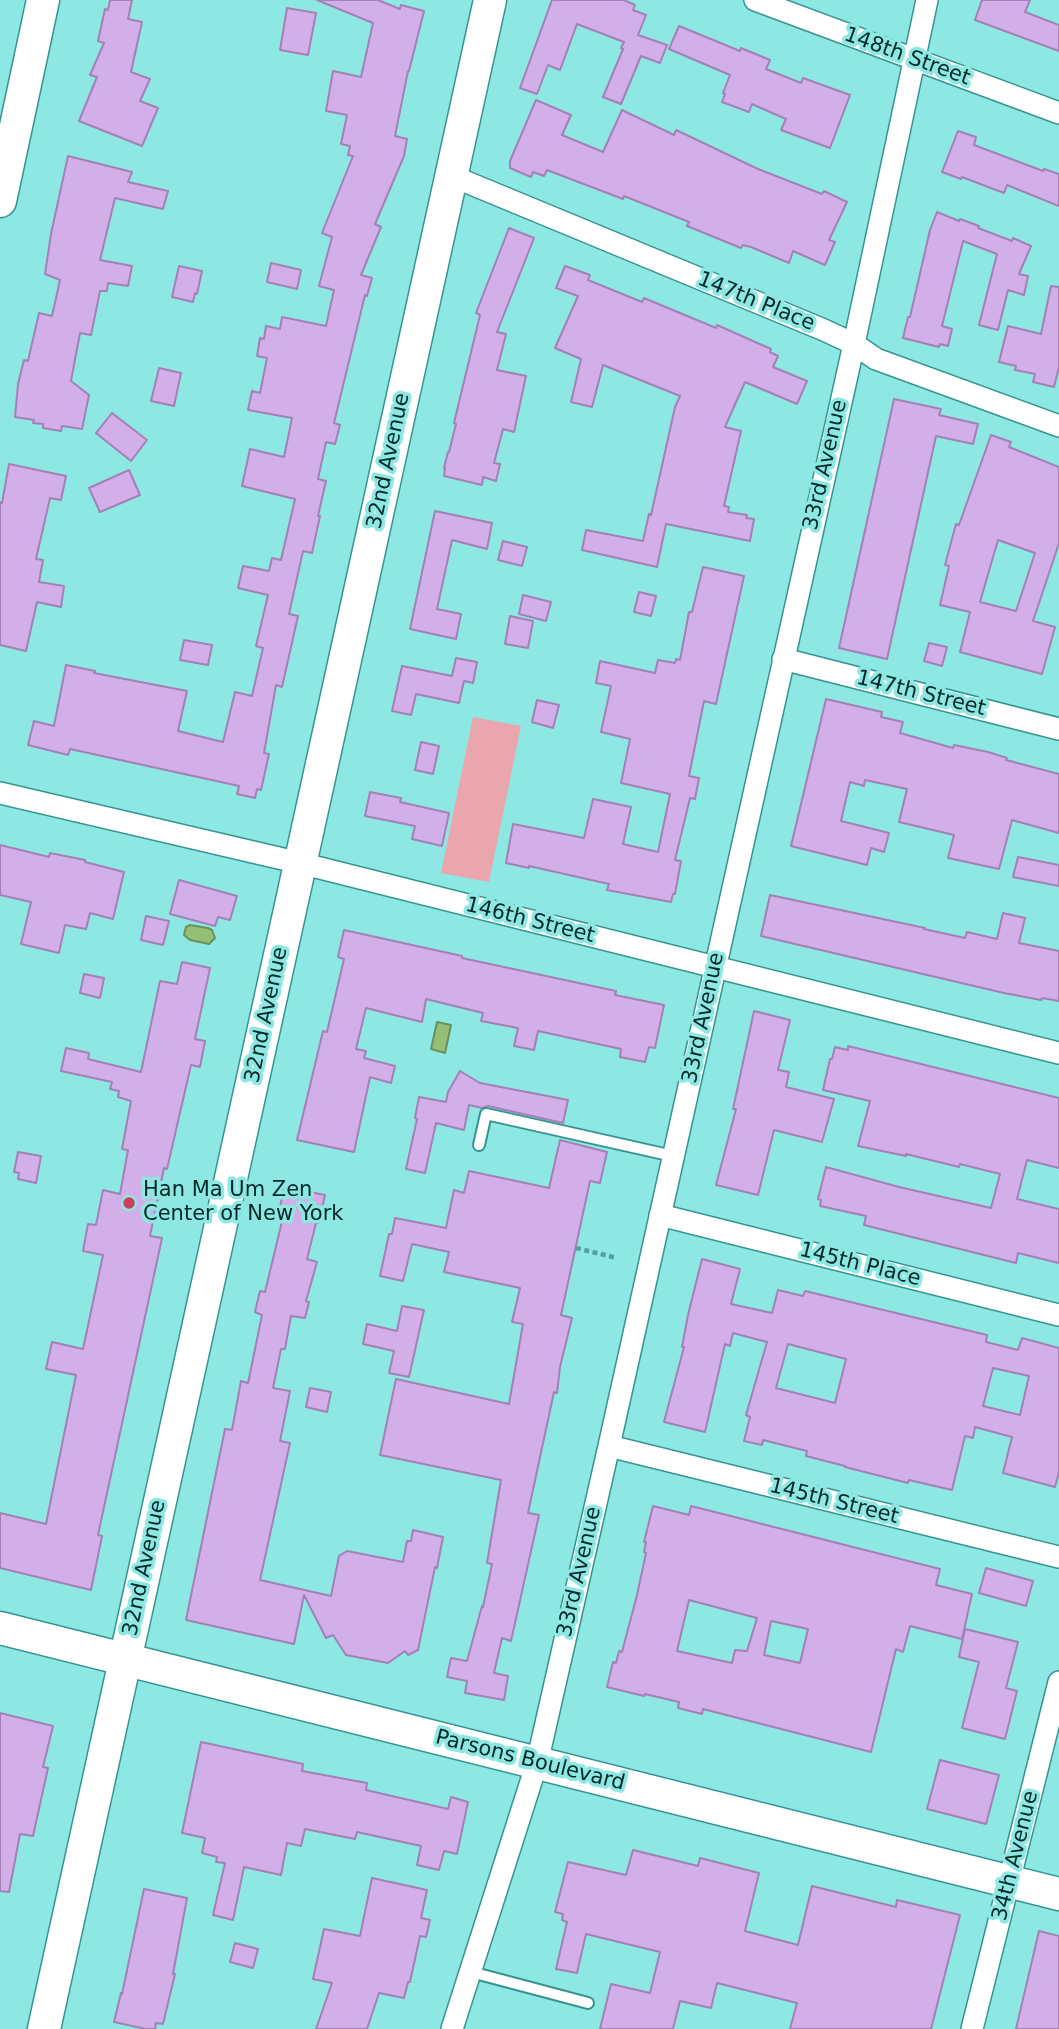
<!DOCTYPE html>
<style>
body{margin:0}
canvas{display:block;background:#8de7e3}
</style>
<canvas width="1059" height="2029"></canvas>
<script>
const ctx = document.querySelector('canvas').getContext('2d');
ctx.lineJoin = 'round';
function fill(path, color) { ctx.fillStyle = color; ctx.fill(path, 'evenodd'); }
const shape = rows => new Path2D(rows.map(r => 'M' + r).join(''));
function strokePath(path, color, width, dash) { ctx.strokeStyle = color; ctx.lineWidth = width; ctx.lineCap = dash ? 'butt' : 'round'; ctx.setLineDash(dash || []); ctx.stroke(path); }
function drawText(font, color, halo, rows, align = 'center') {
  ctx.font = font + ' "DejaVu Sans",sans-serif'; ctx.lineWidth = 7; ctx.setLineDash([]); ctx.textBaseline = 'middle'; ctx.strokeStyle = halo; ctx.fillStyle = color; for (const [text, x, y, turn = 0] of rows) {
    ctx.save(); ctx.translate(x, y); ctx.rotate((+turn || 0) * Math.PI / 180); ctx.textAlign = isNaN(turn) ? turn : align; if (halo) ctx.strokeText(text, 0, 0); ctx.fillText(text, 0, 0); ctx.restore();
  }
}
fill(shape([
 [473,717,521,726,489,882,441,873]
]), '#eba6ad');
const water = shape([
 [190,925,208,928,212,930,215,938,209,944,190,940,184,935,186,927,190,925],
 [437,1022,451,1025,445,1053,431,1049,437,1022]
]);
fill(water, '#95bf74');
strokePath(water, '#68925d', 2);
const building = shape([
 [110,0,132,0,128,19,142,22,131,72,150,79,140,101,158,108,142,146,79,121,97,77,90,75,104,43,98,41,105,9,108,10,110,0],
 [317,0,378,0,400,9,401,5,424,11,409,71,408,71,395,136,407,139,404,156,375,224,381,227,361,275,372,278,367,296,365,295,334,423,340,425,335,444,326,442,318,479,326,481,318,516,320,516,312,553,303,551,289,614,298,616,282,687,276,685,264,753,269,754,261,790,257,789,255,798,237,794,239,786,70,749,68,755,28,745,34,721,54,726,66,665,95,671,94,673,187,691,178,731,223,742,235,692,252,696,263,648,256,646,268,595,238,588,243,566,269,571,272,558,281,560,295,499,242,486,250,449,284,457,292,418,248,410,252,391,260,393,267,358,257,356,260,338,264,339,266,326,280,329,282,317,326,326,334,290,319,286,332,237,322,233,353,156,348,155,350,146,341,144,347,115,326,111,333,71,361,77,373,23,317,0],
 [552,0,624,0,635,5,633,10,646,15,638,35,667,45,660,63,641,56,621,104,603,97,623,49,621,48,624,42,577,24,560,70,548,65,537,94,520,88,552,0],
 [982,0,1030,0,1025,12,1059,25,1059,51,975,20,982,0],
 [287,8,316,13,308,55,280,50,287,8],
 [679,26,740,51,741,48,770,60,766,69,801,83,803,78,850,95,830,148,781,130,786,119,752,104,749,112,722,102,725,94,723,93,730,75,669,49,679,26],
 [536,100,571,115,562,135,603,152,622,110,674,135,676,130,758,169,822,194,824,191,847,202,829,240,835,242,825,265,793,251,789,263,751,247,743,245,741,248,687,226,689,222,624,196,623,199,547,170,544,176,533,172,531,177,510,168,510,161,536,100],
 [958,131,976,137,974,145,1043,171,1044,169,1059,174,1059,206,1007,185,1004,193,962,177,961,179,942,172,958,131],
 [68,156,132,172,128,182,168,191,163,209,115,198,100,260,132,266,128,286,108,283,107,291,100,291,91,335,80,333,71,381,89,395,82,429,62,426,61,431,43,428,43,424,33,423,34,420,15,417,18,384,24,360,28,361,39,313,52,316,60,280,45,274,51,234,68,156],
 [937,212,959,221,960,219,979,226,978,228,1012,241,1013,238,1031,246,1019,274,1028,276,1024,295,1008,290,998,330,979,325,997,254,963,241,942,326,952,329,948,346,940,344,939,347,903,338,908,317,910,317,930,230,937,212],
 [509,228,534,238,497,332,506,334,497,370,526,376,514,432,503,429,494,463,500,464,496,481,483,477,482,485,444,476,445,468,444,468,448,452,449,452,456,424,454,423,480,315,476,313,509,228],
 [271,263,301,270,297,289,267,282,271,263],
 [179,266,202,271,197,294,195,293,193,302,172,297,179,266],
 [565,266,590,275,588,280,642,302,644,298,716,328,717,325,771,349,770,352,778,356,773,367,807,381,797,404,745,382,725,427,741,431,724,506,729,507,728,512,747,515,746,518,754,519,750,541,666,524,657,567,582,550,586,530,643,541,649,514,651,515,675,407,680,396,603,365,592,407,571,402,581,359,555,348,578,296,556,288,565,266],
 [1051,286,1059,287,1059,367,1054,387,1033,382,1035,374,1015,370,1016,366,999,362,1008,326,1041,334,1051,286],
 [159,368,181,373,174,406,151,401,159,368],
 [894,399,941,409,939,415,978,424,973,444,936,436,887,659,839,648,894,399],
 [112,413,147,440,131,461,96,433,112,413],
 [991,435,1011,442,1009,447,1059,467,1059,543,1033,621,1055,627,1042,674,960,652,970,612,940,605,949,566,945,565,956,524,959,525,991,435],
 [998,540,1035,553,1016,611,980,602,998,540],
 [9,464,66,476,61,500,50,498,36,559,43,560,39,582,64,586,61,607,37,602,26,651,0,645,0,502,2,503,9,464],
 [129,470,140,495,100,512,89,488,129,470],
 [435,511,492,523,487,549,452,540,437,609,461,614,456,639,410,629,435,511],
 [503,541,527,547,522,566,498,560,503,541],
 [703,567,744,576,716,704,704,701,689,776,699,778,695,799,690,798,675,860,681,861,675,894,673,894,671,902,607,890,609,884,529,866,529,868,506,863,513,824,584,838,593,799,631,807,623,844,658,852,670,794,621,783,630,739,601,732,611,686,596,683,600,661,655,673,658,660,675,663,676,659,680,660,689,612,692,612,703,567],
 [639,592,656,596,651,616,634,612,639,592],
 [523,595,551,602,546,621,519,614,523,595],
 [510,616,533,621,528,648,505,644,510,616],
 [184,640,212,645,208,665,180,660,184,640],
 [929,643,947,647,942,666,924,661,929,643],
 [456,658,477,662,473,683,464,681,459,703,416,694,411,715,392,711,402,666,452,676,456,658],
 [826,699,882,712,881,717,903,722,900,733,953,748,954,745,988,752,1007,758,1006,760,1059,774,1059,833,1012,820,999,869,948,858,954,835,899,822,907,789,865,780,864,786,850,782,841,821,889,833,884,852,871,848,867,865,791,846,826,699],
 [537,700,559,705,553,728,532,722,537,700],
 [421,742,439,746,433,774,415,770,421,742],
 [370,792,401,798,400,802,449,813,442,846,412,839,415,826,365,816,370,792],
 [0,845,49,857,50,853,85,860,85,862,124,872,113,919,90,913,86,929,65,925,59,953,21,944,31,902,0,895,0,845],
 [1018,857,1059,865,1059,886,1013,877,1018,857],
 [179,880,237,896,230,920,218,917,215,926,170,914,179,880],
 [770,895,925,928,924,929,965,938,967,932,997,939,1003,913,1025,918,1019,943,1059,951,1059,1001,1042,998,1041,1000,1004,993,761,936,770,895],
 [146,916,169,921,163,945,141,940,146,916],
 [344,930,462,956,462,958,616,991,615,995,664,1005,655,1048,649,1047,645,1062,620,1057,621,1049,538,1031,534,1050,514,1046,518,1028,481,1021,483,1013,426,999,422,1022,366,1008,356,1049,366,1051,364,1058,395,1066,391,1083,370,1077,354,1152,297,1140,323,1031,327,1032,344,959,338,957,344,930],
 [182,962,210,968,195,1039,205,1041,200,1067,191,1065,167,1169,164,1168,150,1236,162,1238,98,1535,102,1536,91,1590,0,1568,0,1513,46,1524,76,1375,46,1369,52,1342,83,1349,103,1255,83,1251,88,1224,96,1225,103,1190,120,1194,128,1150,122,1149,131,1101,118,1097,119,1091,110,1089,112,1082,61,1071,66,1048,89,1053,88,1059,141,1072,160,981,177,984,182,962],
 [84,974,104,978,100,998,80,993,84,974],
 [754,1011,790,1020,778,1070,789,1072,786,1087,834,1099,822,1142,774,1130,758,1195,716,1185,736,1109,733,1109,754,1011],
 [848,1046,1059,1098,1059,1168,1027,1160,1017,1199,1059,1209,1059,1263,1018,1253,1016,1263,864,1225,866,1216,820,1206,821,1200,818,1199,826,1167,899,1187,991,1208,1000,1174,960,1164,959,1167,906,1154,906,1156,858,1146,870,1101,823,1090,830,1059,832,1059,835,1047,848,1050,848,1046],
 [460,1071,480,1083,568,1100,563,1123,488,1106,482,1108,469,1105,464,1130,436,1123,425,1173,406,1169,417,1119,415,1118,419,1097,446,1102,448,1092,460,1071],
 [560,1140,607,1152,600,1183,590,1181,561,1315,572,1318,560,1367,557,1393,554,1392,528,1513,539,1515,511,1641,502,1638,494,1673,508,1676,504,1700,465,1693,467,1681,447,1677,451,1658,467,1661,482,1606,483,1607,492,1564,487,1563,501,1480,380,1455,396,1379,509,1404,523,1324,512,1322,520,1288,444,1272,449,1252,412,1244,403,1281,380,1276,389,1234,392,1234,395,1218,446,1228,454,1190,464,1193,469,1171,549,1188,560,1140],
 [18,1152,41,1156,36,1183,18,1179,19,1173,14,1172,18,1152],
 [284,1187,325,1195,320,1218,319,1218,318,1223,316,1223,307,1259,317,1262,306,1301,309,1302,305,1318,291,1316,285,1349,281,1349,273,1388,290,1391,280,1441,290,1443,260,1580,331,1596,339,1556,347,1551,403,1562,407,1541,411,1541,413,1530,443,1537,437,1568,435,1567,418,1650,408,1655,405,1651,388,1663,346,1655,333,1635,326,1638,304,1595,294,1644,186,1620,225,1429,232,1430,241,1381,248,1383,262,1315,255,1312,260,1291,265,1292,284,1213,279,1212,284,1187],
 [702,1259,740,1269,731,1304,772,1313,778,1290,803,1296,805,1291,987,1335,986,1342,1018,1350,1022,1338,1059,1348,1059,1472,1055,1487,1003,1473,1012,1437,975,1427,973,1438,965,1436,952,1490,909,1480,908,1483,845,1467,845,1466,806,1456,807,1451,763,1440,762,1445,744,1441,750,1417,746,1415,767,1342,733,1333,730,1346,725,1344,705,1432,664,1422,684,1347,682,1347,688,1315,702,1259],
 [788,1344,846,1359,835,1403,776,1388,788,1344],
 [993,1368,1029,1376,1020,1415,983,1406,993,1368],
 [402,1306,424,1310,409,1377,389,1373,394,1351,363,1344,367,1324,397,1331,402,1306],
 [310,1388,331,1392,327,1412,306,1407,310,1388],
 [653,1506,689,1515,691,1506,940,1569,936,1585,972,1594,962,1639,910,1626,903,1652,896,1649,871,1752,703,1709,702,1714,678,1708,679,1702,645,1694,644,1696,607,1687,613,1662,616,1663,619,1651,622,1652,637,1595,646,1553,644,1552,646,1542,644,1542,653,1506],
 [689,1600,757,1618,747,1651,735,1650,732,1663,677,1651,689,1600],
 [771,1621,808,1629,800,1663,764,1655,771,1621],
 [986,1568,1033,1581,1026,1606,979,1593,986,1568],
 [965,1629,1018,1642,1006,1688,1017,1691,1005,1739,962,1728,979,1662,959,1657,965,1629],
 [0,1713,53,1726,43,1767,48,1768,33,1836,20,1834,9,1892,0,1891,0,1713],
 [201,1742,303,1764,302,1771,367,1783,366,1790,448,1809,451,1797,468,1802,457,1854,444,1851,439,1870,417,1865,421,1846,357,1832,355,1839,305,1829,301,1846,287,1843,281,1875,244,1867,233,1920,213,1915,225,1863,216,1862,217,1857,202,1853,205,1838,182,1833,201,1742],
 [940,1760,999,1775,986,1824,927,1809,940,1760],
 [633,1850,698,1866,700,1858,759,1873,745,1931,798,1945,812,1886,896,1907,897,1900,960,1915,931,2029,790,2029,797,2003,717,1983,711,2008,680,2001,673,2029,600,2029,611,1984,650,1993,660,1952,586,1934,577,1973,556,1969,567,1922,562,1920,563,1914,555,1912,568,1862,626,1875,633,1850],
 [372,1878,427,1890,421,1918,430,1920,426,1937,420,1936,410,1982,408,1982,404,1998,379,1993,367,2029,316,2029,332,1983,313,1979,324,1929,360,1936,372,1878],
 [144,1889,187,1898,173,1974,175,1974,163,2024,156,2023,155,2029,146,2029,114,2022,121,1993,122,1994,144,1889],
 [1039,1931,1059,1936,1059,2029,1016,2029,1039,1931],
 [235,1943,258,1949,253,1968,230,1962,235,1943]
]);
fill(building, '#d2afe8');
strokePath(building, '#a381b7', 2);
const lane = shape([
 [479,1145,486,1114,673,1156],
 [471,1972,588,2003]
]);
const street = shape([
 [755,0,1059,113],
 [452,176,824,330,854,344,876,359,1059,426],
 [783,659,1059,729],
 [0,793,300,863,1059,1053],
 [660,1215,1059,1315],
 [609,1446,1059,1557],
 [452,2029,537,1763,609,1446,854,344,927,0],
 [972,2029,1059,1682]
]);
const secondary = shape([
 [0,201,43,0],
 [0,1628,1059,1894],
 [44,2029,490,0]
]);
strokePath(lane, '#369491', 14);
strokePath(street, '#369491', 24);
strokePath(secondary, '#369491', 35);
strokePath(shape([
 [576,1248,617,1258]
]), '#589f9c', 4.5, [5, 3.5]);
strokePath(lane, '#fff', 10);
strokePath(street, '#fff', 21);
strokePath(secondary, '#fff', 32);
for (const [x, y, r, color] of [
 [129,1203,7,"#cd3d5c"]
]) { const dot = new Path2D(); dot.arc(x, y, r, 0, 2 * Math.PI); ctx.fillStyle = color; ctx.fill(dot); strokePath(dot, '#8de7e3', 2.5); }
drawText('21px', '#002928', '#8de7e3', [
 ["148th Street",907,57,20],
 ["147th Place",756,302,22],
 ["32nd Avenue",389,461,-78],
 ["33rd Avenue",826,465,-77],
 ["147th Street",921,694,14],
 ["146th Street",530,921,14],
 ["32nd Avenue",267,1015,-78],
 ["33rd Avenue",704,1018,-78],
 ["145th Place",860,1265,14],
 ["145th Street",834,1502,14],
 ["32nd Avenue",145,1568,-78],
 ["33rd Avenue",580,1572,-77],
 ["Parsons Boulevard",530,1761,14],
 ["34th Avenue",1016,1856,-76]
]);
drawText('21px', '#002928', '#8de7e3', [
 ["Han Ma Um Zen",143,1191],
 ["Center of New York",143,1215]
], 'left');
</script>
